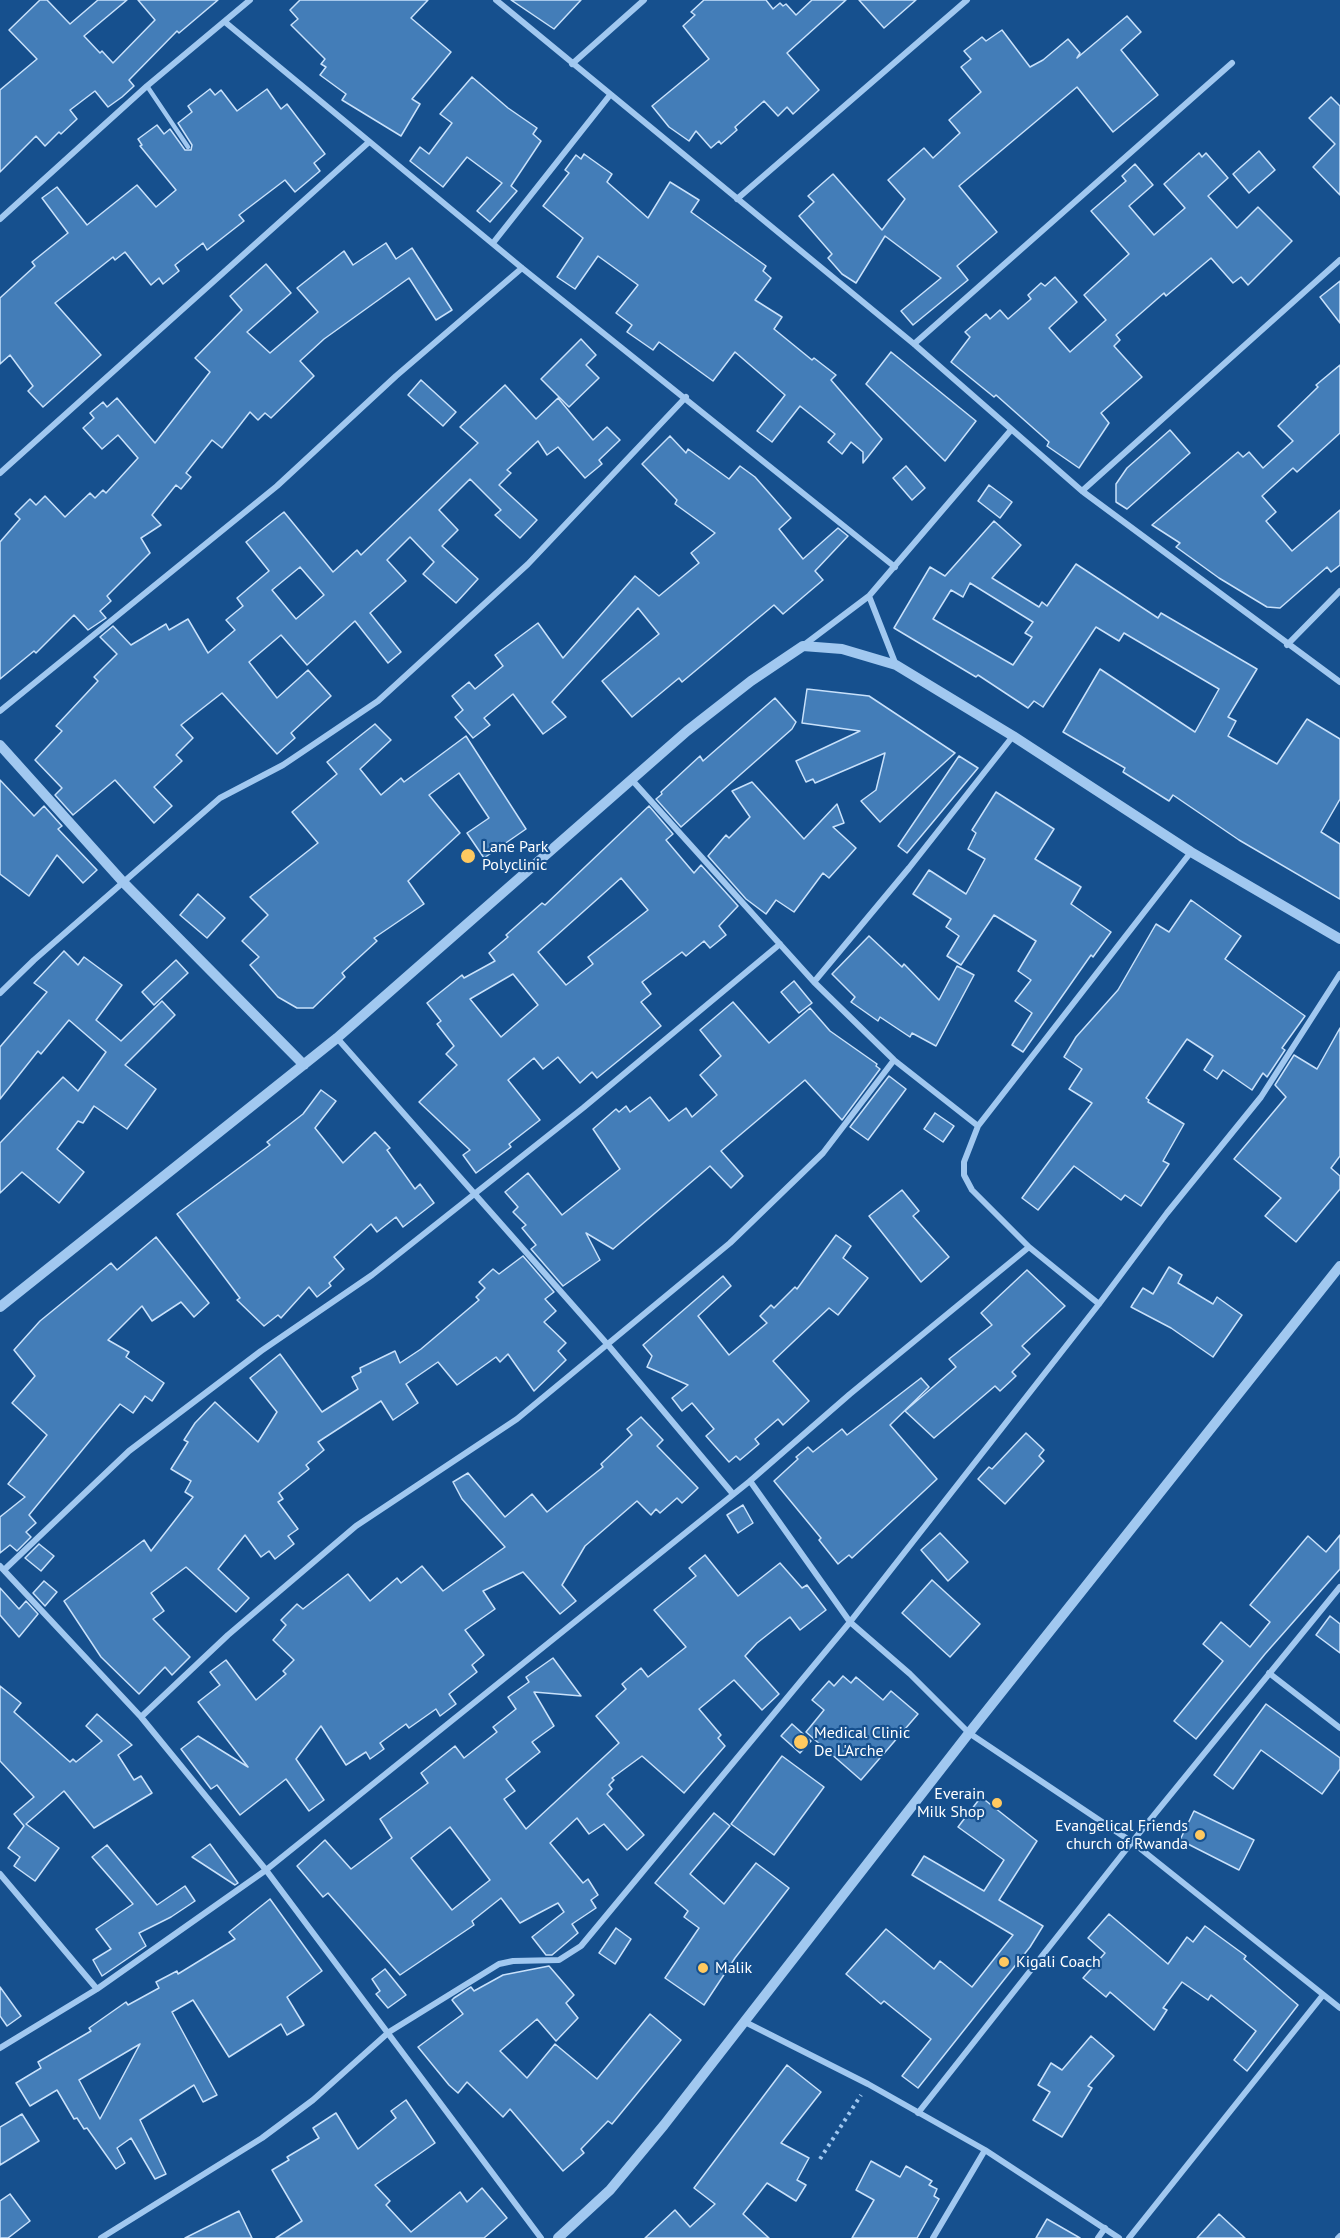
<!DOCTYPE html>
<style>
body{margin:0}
canvas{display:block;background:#16508e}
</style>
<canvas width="1340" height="2238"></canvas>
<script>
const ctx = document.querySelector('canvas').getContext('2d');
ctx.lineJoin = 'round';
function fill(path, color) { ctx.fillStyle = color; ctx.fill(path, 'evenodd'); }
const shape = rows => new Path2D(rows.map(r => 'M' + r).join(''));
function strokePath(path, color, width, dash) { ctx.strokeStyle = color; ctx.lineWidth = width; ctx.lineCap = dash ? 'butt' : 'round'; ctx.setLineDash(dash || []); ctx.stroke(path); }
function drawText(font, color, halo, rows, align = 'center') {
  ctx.font = font + ' "PT Sans",sans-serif'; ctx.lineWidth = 4.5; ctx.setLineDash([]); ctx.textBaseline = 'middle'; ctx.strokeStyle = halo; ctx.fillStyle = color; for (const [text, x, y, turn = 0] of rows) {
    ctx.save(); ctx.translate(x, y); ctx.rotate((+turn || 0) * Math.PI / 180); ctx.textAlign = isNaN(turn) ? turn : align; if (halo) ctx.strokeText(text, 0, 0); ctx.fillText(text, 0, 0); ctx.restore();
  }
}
const building = shape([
 [40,0,47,0,70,24,98,0,127,0,84,36,100,53,102,51,113,63,155,20,138,0,218,0,179,33,177,31,129,80,134,86,122,97,108,107,95,91,70,110,77,119,61,134,59,132,45,146,36,136,0,172,0,90,37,59,9,30,40,0],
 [300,0,428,0,411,18,451,52,412,99,420,104,401,136,342,100,346,94,320,75,326,67,321,64,325,59,291,25,298,19,290,10,300,0],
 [511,0,581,0,554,29,511,0],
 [704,0,766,0,773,9,780,3,783,6,786,4,796,15,812,0,846,0,787,53,819,90,793,114,787,107,778,116,764,101,735,127,737,130,721,144,719,141,711,148,696,131,689,141,669,127,652,106,709,59,683,26,695,15,691,12,704,0],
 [859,0,916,0,884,28,859,0],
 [1127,16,1141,32,1121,50,1158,95,1113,132,1077,87,959,186,997,232,957,266,968,280,913,325,901,311,941,278,885,236,856,283,842,274,828,258,832,254,799,216,814,202,808,196,833,174,882,230,905,199,888,180,924,148,933,158,960,133,949,120,981,92,961,67,971,59,964,51,982,37,986,41,1002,30,1030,67,1043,60,1068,39,1080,53,1077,58,1127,16],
 [472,77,508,108,537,128,533,134,541,141,511,186,517,191,490,222,477,211,502,183,467,157,443,187,410,161,420,147,429,154,452,123,440,114,472,77],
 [210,89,215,95,221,90,237,111,267,89,281,109,287,104,325,154,314,163,320,171,295,192,285,180,239,215,244,221,207,250,203,243,175,265,179,271,163,284,159,278,151,285,125,252,115,260,113,257,55,303,101,355,43,407,28,391,33,386,10,355,0,364,0,298,35,266,32,262,68,233,42,198,57,187,87,225,137,185,156,207,176,190,140,146,142,145,138,139,157,125,164,134,170,129,185,150,191,150,192,145,178,123,192,112,188,106,210,89],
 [1331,97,1340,106,1340,195,1313,167,1335,144,1309,118,1331,97],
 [1259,151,1275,170,1249,193,1233,174,1259,151],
 [1199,153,1202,157,1206,153,1228,178,1208,196,1237,228,1258,207,1292,241,1248,285,1241,277,1233,283,1211,258,1166,296,1164,293,1116,335,1120,340,1114,346,1142,377,1101,413,1109,423,1079,468,1047,446,1049,442,996,395,994,397,951,362,970,337,965,332,986,314,990,319,1000,310,1008,319,1031,299,1028,295,1041,283,1045,286,1055,277,1077,302,1049,328,1070,352,1106,320,1084,295,1129,254,1091,211,1126,181,1122,176,1135,164,1153,185,1129,206,1154,235,1185,208,1164,184,1199,153],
 [584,154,612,174,607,182,648,218,670,182,699,200,691,212,766,266,763,271,771,278,755,300,782,317,774,329,812,360,814,358,836,375,831,380,882,439,863,463,863,452,851,442,842,454,828,442,835,434,800,406,772,442,757,431,785,395,735,352,713,381,659,342,653,350,627,332,632,325,616,313,638,285,598,256,575,289,557,277,583,238,543,206,569,173,565,170,576,155,581,159,584,154],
 [386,243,396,259,412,248,452,310,436,320,409,278,324,339,300,361,314,376,271,418,265,413,258,420,250,412,222,448,212,440,186,473,191,477,181,489,176,485,152,515,161,525,141,538,150,553,107,596,111,601,100,611,106,618,88,630,74,615,36,653,34,651,0,679,0,542,20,519,15,514,30,499,36,505,45,496,65,517,90,493,95,498,103,490,106,493,138,458,118,435,102,449,83,428,94,418,90,413,103,402,107,407,117,398,155,443,210,372,195,358,242,310,230,296,266,264,291,293,247,332,270,353,318,312,297,288,344,251,353,265,386,243],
 [1340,281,1340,323,1320,297,1340,281],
 [581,339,596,355,586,365,599,378,569,407,541,379,581,339],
 [891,352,976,421,945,461,866,384,891,352],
 [1340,365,1340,433,1297,472,1293,468,1262,496,1276,512,1266,521,1292,551,1340,510,1340,565,1331,572,1327,567,1280,608,1267,607,1219,578,1176,547,1180,543,1152,525,1238,452,1243,457,1249,452,1263,468,1293,441,1278,426,1318,387,1316,385,1340,365],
 [421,380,456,412,443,426,408,395,421,380],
 [505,385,536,419,558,398,593,440,607,427,620,440,599,460,602,464,585,478,558,447,547,455,538,441,507,470,511,473,499,485,537,520,520,538,495,515,501,510,470,479,439,510,458,530,442,546,478,579,456,603,423,574,434,562,410,537,387,560,406,581,370,613,401,652,388,663,355,621,307,665,281,635,249,662,277,698,308,670,331,696,291,733,295,738,277,754,222,693,181,725,193,738,176,755,182,761,154,787,172,806,154,823,115,780,73,815,55,795,62,788,35,760,62,731,56,726,98,681,94,677,117,654,100,637,113,626,131,645,166,624,169,630,188,619,208,653,235,630,226,620,243,606,237,598,269,571,246,542,284,512,333,572,357,550,361,555,478,443,460,427,505,385],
 [300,567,324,595,296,619,272,590,300,567],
 [1170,430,1190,453,1127,509,1116,502,1116,484,1127,468,1170,430],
 [670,436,686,453,688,449,729,479,740,466,755,477,791,518,779,529,803,559,838,528,848,536,815,571,823,580,783,614,774,605,682,682,679,678,632,717,602,681,659,634,638,608,552,702,566,717,543,734,513,694,484,718,490,725,473,738,455,717,463,710,452,696,469,682,475,689,503,666,495,655,538,623,563,658,635,576,659,596,699,563,691,553,715,533,675,504,677,500,642,464,670,436],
 [906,466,925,488,912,500,893,478,906,466],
 [989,485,1012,502,1000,518,978,501,989,485],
 [994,521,1021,545,992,578,1039,607,1042,602,1047,606,1076,564,1158,618,1161,613,1257,669,1228,717,1236,721,1228,736,1277,764,1307,719,1340,739,1340,799,1321,832,1340,844,1340,899,1239,840,1173,795,1169,801,1123,772,1125,768,1063,732,1100,669,1195,732,1219,689,1124,633,1119,641,1096,627,1043,707,1034,701,1028,708,978,675,976,677,894,628,930,567,945,576,994,521],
 [970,583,1033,622,1025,633,1032,637,1013,665,933,619,951,590,963,597,970,583],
 [807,689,869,696,955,753,880,822,861,801,876,790,885,753,815,783,813,779,806,782,796,761,860,731,802,723,807,689],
 [775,698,796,722,792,729,681,827,656,799,662,794,661,792,700,756,703,761,775,698],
 [375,724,391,740,360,769,381,795,401,778,404,782,466,736,526,829,484,858,467,833,489,818,459,773,429,795,460,833,408,881,424,904,374,938,377,941,342,973,345,977,313,1008,297,1008,278,997,250,965,259,957,242,941,268,915,250,897,318,843,292,812,337,774,327,762,375,724],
 [959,756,978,768,907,853,898,846,959,756],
 [0,780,34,816,44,806,62,826,58,829,97,870,83,883,57,855,29,896,0,874,0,780],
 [752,782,804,839,837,804,844,823,833,827,856,848,829,878,823,873,794,912,776,900,766,914,746,899,708,856,726,835,729,838,750,817,732,791,752,782],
 [996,792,1054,829,1035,859,1081,887,1071,904,1111,932,1093,957,1091,955,1023,1052,1012,1045,1032,1013,1015,1001,1031,980,1018,971,1036,941,994,915,961,965,947,956,959,936,946,927,951,919,913,894,929,870,966,894,985,859,968,849,976,833,972,830,996,792],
 [649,806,673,834,666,840,694,873,701,865,738,906,719,926,726,935,710,948,704,941,686,956,682,952,642,982,651,994,641,1002,661,1026,597,1078,592,1072,580,1083,558,1057,543,1069,534,1058,508,1080,540,1120,509,1144,511,1147,476,1173,463,1155,470,1150,419,1102,457,1065,446,1054,454,1046,437,1024,441,1021,427,1003,462,975,464,978,495,961,489,953,508,937,506,935,542,903,545,905,649,806],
 [621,878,648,910,588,957,593,964,566,985,538,952,621,878],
 [513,974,538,1005,501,1037,470,999,513,974],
 [198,894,225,918,207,938,180,915,198,894],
 [1191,900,1241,936,1225,959,1305,1016,1282,1048,1285,1050,1267,1077,1263,1073,1252,1090,1223,1070,1217,1079,1204,1070,1213,1056,1187,1039,1146,1098,1149,1100,1148,1102,1184,1124,1163,1161,1169,1164,1141,1206,1125,1195,1121,1200,1074,1166,1038,1210,1022,1198,1092,1103,1069,1089,1082,1069,1064,1057,1076,1037,1118,990,1156,924,1169,932,1191,900],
 [869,936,902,967,904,964,939,1000,957,966,974,975,936,1046,912,1033,910,1037,880,1017,878,1021,851,1002,855,997,832,974,869,936],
 [64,951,78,965,84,957,122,985,96,1020,121,1041,162,1001,175,1015,125,1065,156,1089,127,1129,94,1106,83,1123,78,1121,57,1149,84,1172,59,1203,22,1172,0,1193,0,1143,63,1077,78,1091,106,1052,69,1020,41,1054,38,1051,0,1099,0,1047,47,992,34,983,64,951],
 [176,960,188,973,154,1005,142,992,176,960],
 [794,981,812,1003,799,1013,781,992,794,981],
 [733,1002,769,1043,810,1008,830,1031,877,1064,876,1066,880,1069,842,1120,805,1080,721,1151,743,1176,731,1188,710,1166,613,1249,586,1233,600,1260,563,1286,531,1249,536,1245,522,1228,526,1225,513,1212,518,1207,505,1192,528,1173,562,1215,620,1169,593,1129,616,1109,619,1112,626,1106,630,1112,650,1097,669,1121,686,1108,692,1117,717,1095,700,1075,721,1056,700,1030,733,1002],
 [1340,1028,1340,1156,1331,1168,1340,1176,1340,1189,1296,1242,1265,1216,1281,1198,1234,1159,1286,1097,1275,1085,1294,1055,1317,1069,1340,1028],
 [889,1076,906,1089,868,1140,850,1127,889,1076],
 [321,1090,336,1101,315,1128,343,1163,375,1132,390,1148,387,1150,415,1189,420,1184,434,1203,403,1227,396,1217,377,1232,371,1224,334,1257,344,1269,329,1283,331,1286,317,1297,309,1287,281,1318,278,1315,264,1326,237,1300,240,1298,177,1214,270,1145,267,1142,303,1114,321,1090],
 [935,1113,954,1126,943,1142,924,1129,935,1113],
 [902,1190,919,1211,913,1216,949,1257,921,1282,869,1216,902,1190],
 [836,1235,851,1246,843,1258,868,1278,838,1315,829,1308,773,1361,809,1401,783,1425,778,1419,755,1439,759,1444,740,1460,736,1456,729,1462,706,1436,714,1429,692,1403,682,1411,672,1398,688,1385,647,1367,652,1356,643,1345,723,1276,731,1286,698,1316,729,1355,767,1323,760,1316,771,1305,774,1308,795,1287,797,1289,836,1235],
 [156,1237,209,1303,194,1317,181,1302,152,1321,142,1306,108,1340,129,1352,126,1357,164,1383,152,1401,145,1396,133,1413,120,1404,29,1515,36,1523,26,1532,31,1537,17,1551,10,1545,0,1553,0,1517,25,1497,8,1484,47,1435,12,1403,35,1376,14,1350,40,1321,111,1263,117,1270,156,1237],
 [523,1256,554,1292,545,1299,556,1311,544,1322,566,1343,558,1351,566,1360,534,1391,508,1354,500,1362,496,1357,457,1385,438,1362,406,1384,418,1403,393,1420,381,1401,318,1442,324,1450,306,1465,309,1469,279,1493,283,1499,278,1502,298,1529,288,1536,294,1544,275,1559,269,1551,261,1557,245,1535,218,1569,249,1598,236,1612,186,1567,151,1593,164,1611,153,1619,190,1657,172,1675,165,1667,139,1694,101,1657,64,1601,144,1540,151,1551,193,1497,185,1492,191,1481,171,1469,188,1442,184,1440,195,1423,215,1402,258,1442,277,1412,250,1378,280,1354,322,1412,358,1389,352,1377,361,1372,360,1368,395,1351,400,1363,421,1349,479,1300,476,1297,485,1288,479,1282,493,1269,499,1274,523,1256],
 [1169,1267,1182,1275,1178,1283,1213,1304,1217,1297,1242,1315,1213,1357,1171,1328,1131,1307,1143,1288,1153,1294,1169,1267],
 [1027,1270,1065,1306,1022,1346,1030,1354,1012,1372,1016,1376,1000,1391,995,1386,934,1438,905,1411,956,1367,949,1359,992,1325,981,1313,1027,1270],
 [921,1378,929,1387,890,1425,937,1479,852,1558,849,1555,838,1564,819,1540,821,1538,774,1481,798,1459,796,1457,808,1447,813,1452,842,1429,847,1435,921,1378],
 [641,1417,663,1440,657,1446,698,1488,682,1503,677,1498,660,1513,656,1509,651,1515,637,1501,585,1546,562,1585,576,1601,560,1614,523,1572,483,1591,495,1609,465,1630,484,1655,472,1665,477,1672,449,1694,456,1704,440,1716,436,1709,409,1728,406,1724,380,1743,384,1749,370,1759,366,1752,346,1765,321,1726,296,1759,324,1800,309,1811,286,1779,240,1815,217,1785,211,1789,181,1749,198,1736,248,1767,198,1702,220,1685,210,1672,226,1660,256,1700,286,1674,283,1671,294,1660,273,1640,286,1625,281,1620,297,1604,303,1609,348,1574,370,1601,397,1578,401,1583,422,1566,443,1591,505,1547,462,1499,453,1482,468,1473,505,1517,532,1494,547,1512,603,1467,601,1464,632,1435,627,1429,641,1417],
 [1026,1433,1044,1450,1039,1456,1044,1461,1005,1504,978,1479,989,1467,992,1469,1026,1433],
 [743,1505,753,1523,738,1533,727,1515,743,1505],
 [940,1533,968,1562,948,1581,921,1550,940,1533],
 [1340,1535,1340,1569,1265,1654,1196,1739,1174,1721,1223,1661,1203,1644,1221,1622,1250,1647,1270,1622,1250,1605,1308,1536,1326,1552,1340,1535],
 [39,1544,54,1556,41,1571,25,1558,39,1544],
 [705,1555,738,1596,780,1563,802,1588,807,1585,826,1610,800,1630,790,1617,757,1643,745,1656,779,1694,762,1710,734,1680,699,1709,721,1735,718,1738,725,1746,684,1793,642,1756,612,1778,614,1780,609,1785,612,1789,607,1794,644,1835,627,1850,604,1824,589,1834,577,1818,550,1843,583,1883,588,1879,598,1895,591,1900,596,1908,572,1924,578,1933,552,1955,546,1955,532,1937,564,1912,558,1903,520,1923,501,1898,472,1921,474,1925,400,1975,328,1893,323,1897,297,1866,325,1840,351,1869,392,1838,380,1819,428,1783,421,1773,455,1746,464,1758,497,1732,493,1727,516,1709,508,1697,529,1682,526,1677,553,1658,581,1696,534,1692,554,1726,532,1742,540,1752,506,1779,515,1791,504,1799,526,1829,619,1743,596,1716,626,1689,622,1684,641,1668,648,1677,686,1647,654,1610,696,1576,689,1568,705,1555],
 [450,1827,490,1880,452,1910,411,1858,450,1827],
 [932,1580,980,1624,950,1657,902,1613,932,1580],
 [44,1581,57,1592,45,1606,33,1593,44,1581],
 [0,1588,19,1609,26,1601,38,1614,19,1637,0,1615,0,1588],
 [1330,1616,1340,1624,1340,1653,1316,1635,1330,1616],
 [843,1676,851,1683,856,1677,883,1700,891,1691,918,1714,861,1780,806,1732,824,1710,812,1700,829,1681,834,1686,843,1676],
 [0,1686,21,1703,14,1712,70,1762,73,1759,76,1762,102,1741,86,1726,97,1714,132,1745,118,1755,134,1780,141,1776,152,1793,94,1828,64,1791,26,1824,59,1848,35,1881,14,1866,20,1857,8,1848,24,1826,14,1814,34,1797,0,1761,0,1686],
 [1266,1704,1340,1758,1340,1769,1322,1794,1261,1750,1233,1789,1214,1775,1266,1704],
 [792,1724,811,1741,800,1753,781,1736,792,1724],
 [782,1756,824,1787,774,1855,731,1824,782,1756],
 [981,1797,1037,1841,999,1900,1043,1926,1030,1947,918,2088,902,2076,931,2039,884,2001,881,2004,846,1974,886,1929,934,1969,940,1961,972,1987,1013,1935,912,1875,924,1856,984,1891,1004,1860,958,1827,981,1797],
 [1194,1811,1254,1840,1239,1870,1180,1840,1194,1811],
 [714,1813,730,1826,690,1874,724,1904,756,1863,789,1888,735,1958,704,2005,665,1978,699,1928,684,1917,688,1911,655,1883,714,1813],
 [210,1844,238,1883,235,1885,192,1857,210,1844],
 [107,1845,157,1905,185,1886,195,1901,171,1917,139,1933,146,1946,102,1976,93,1960,111,1949,96,1929,133,1904,92,1857,107,1845],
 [270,1899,322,1971,287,1997,304,2025,287,2035,281,2024,229,2057,193,2000,172,2012,217,2095,203,2102,194,2085,140,2120,166,2174,155,2179,131,2138,117,2148,125,2163,116,2169,87,2128,84,2129,77,2118,74,2119,57,2090,30,2106,16,2083,41,2068,38,2062,91,2031,89,2028,126,2002,128,2005,159,1988,156,1982,177,1971,178,1974,235,1939,229,1932,270,1899],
 [140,2044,100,2119,79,2080,140,2044],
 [1109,1914,1168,1964,1187,1937,1193,1942,1205,1926,1246,1956,1244,1959,1298,2005,1247,2071,1234,2060,1256,2031,1211,1995,1208,2000,1182,1982,1163,2008,1167,2010,1154,2030,1110,1992,1106,1997,1083,1978,1105,1953,1088,1938,1109,1914],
 [616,1928,631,1939,615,1964,599,1953,616,1928],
 [549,1966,574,1995,566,2003,578,2018,556,2041,537,2019,500,2051,527,2078,555,2044,597,2079,650,2014,681,2040,612,2124,608,2121,581,2149,584,2153,563,2171,510,2109,503,2117,467,2082,458,2093,449,2085,418,2047,463,2014,452,2000,454,1998,471,1987,474,1991,503,1975,549,1966],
 [385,1969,406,1995,388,2008,376,1994,380,1991,372,1979,385,1969],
 [0,1987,21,2016,7,2026,0,2016,0,1987],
 [1091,2036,1114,2056,1088,2086,1092,2088,1062,2137,1033,2120,1050,2092,1038,2085,1051,2063,1062,2070,1091,2036],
 [787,2065,821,2092,781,2143,809,2158,797,2180,806,2185,796,2201,767,2183,743,2214,769,2238,645,2238,675,2210,690,2227,715,2204,694,2188,787,2065],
 [406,2100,435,2143,375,2185,390,2201,386,2205,411,2232,460,2192,467,2202,482,2188,507,2218,484,2238,276,2238,302,2221,272,2170,289,2160,287,2157,319,2138,313,2128,336,2113,358,2149,396,2118,391,2111,406,2100],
 [22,2114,39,2141,0,2165,0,2127,22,2114],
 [871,2161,900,2177,906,2166,932,2181,929,2185,937,2189,934,2196,939,2199,917,2238,852,2238,874,2200,856,2190,871,2161],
 [10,2194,30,2221,8,2238,0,2238,0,2201,10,2194],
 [239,2211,252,2238,185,2238,239,2211],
 [1219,2214,1245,2238,1197,2238,1219,2214],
 [1047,2219,1080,2238,1036,2238,1047,2219]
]);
fill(building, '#437db8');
strokePath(building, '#c8e1fb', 1.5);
strokePath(shape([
 [820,2159,861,2095]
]), '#a1c8f0', 4, [3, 4.5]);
strokePath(shape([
 [147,86,188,147]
]), '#a1c8f0', 4.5);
strokePath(shape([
 [496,0,914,344,1082,491,1340,682],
 [225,22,522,268,895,567],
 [572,64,644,0],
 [737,199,967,0],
 [0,219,147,86,250,0],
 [493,243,610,95],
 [914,344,1232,63],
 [0,473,369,142],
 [1082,491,1340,260],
 [869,596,896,665],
 [804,645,869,596,1011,430],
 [1287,645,1340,591],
 [0,711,277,486,396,376,522,268],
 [632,780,814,982,894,1060,978,1126,1191,852],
 [814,982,909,868,1013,736],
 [0,993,34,960,220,798,283,765,378,701,528,564,686,397],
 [337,1038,608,1345,733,1494],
 [978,1126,964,1162,964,1175,972,1190,1029,1247],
 [750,1481,850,1622,910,1674,969,1733,1132,1842,1340,2008],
 [0,1566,141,1717,266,1870,541,2238],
 [4,1570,129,1451,261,1351,372,1275,583,1108,780,944],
 [1269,1673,1340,1728],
 [141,1717,228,1635,356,1526,517,1419,730,1243,823,1153,894,1060],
 [0,1874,97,1989],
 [745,2022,868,2084,985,2150,1119,2238],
 [0,2048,97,1989,266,1870,750,1481,850,1394,1029,1247,1099,1304],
 [918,2113,1132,1842,1340,1587],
 [101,2238,262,2138,313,2100,389,2032,499,1964,513,1961,559,1960,581,1946,850,1622,1099,1304,1167,1213,1261,1097,1340,974],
 [933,2238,985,2150],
 [1098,2238,1105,2228],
 [1129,2238,1323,1995],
 [1338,2238,1340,2236]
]), '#a1c8f0', 6);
strokePath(shape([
 [0,745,123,882,304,1065],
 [0,1307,337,1038,687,731,751,681,803,646,842,649,896,665,1013,736,1191,852,1340,939],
 [558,2238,610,2190,664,2125,969,1733,1340,1266]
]), '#a1c8f0', 10);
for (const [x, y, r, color] of [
 [468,856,8,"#ffc960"],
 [801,1742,8,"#ffc960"],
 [997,1803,6,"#ffc960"],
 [1200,1835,6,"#ffc960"],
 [1004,1962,6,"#ffc960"],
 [703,1968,6,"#ffc960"]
]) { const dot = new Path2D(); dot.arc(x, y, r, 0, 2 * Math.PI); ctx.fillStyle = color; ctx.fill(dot); strokePath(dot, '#16508e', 2); }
drawText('16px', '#fff', '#16508e', [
 ["Lane Park",482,847],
 ["Polyclinic",482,865],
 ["Medical Clinic",814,1733],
 ["De L'Arche",814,1751],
 ["Everain",985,1794,"right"],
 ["Milk Shop",985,1812,"right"],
 ["Evangelical Friends",1188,1826,"right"],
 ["church of Rwanda",1188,1844,"right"],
 ["Kigali Coach",1016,1962],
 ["Malik",715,1968]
], 'left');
</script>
